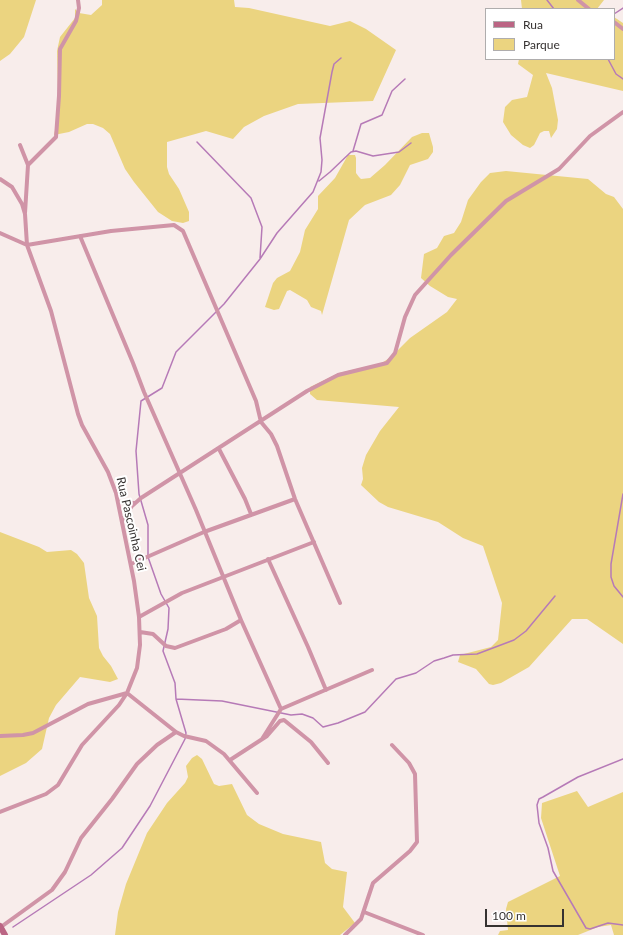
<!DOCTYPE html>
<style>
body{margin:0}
#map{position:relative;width:623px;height:935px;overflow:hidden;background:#f8edeb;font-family:Lato,sans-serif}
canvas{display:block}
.legend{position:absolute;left:485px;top:8px;width:130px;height:52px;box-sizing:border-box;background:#fff;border:1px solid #afadad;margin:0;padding:5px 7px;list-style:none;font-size:12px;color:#363231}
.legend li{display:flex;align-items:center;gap:8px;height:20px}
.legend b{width:20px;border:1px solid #afadad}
.scale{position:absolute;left:485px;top:909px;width:79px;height:18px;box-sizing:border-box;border:2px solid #363231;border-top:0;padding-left:5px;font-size:12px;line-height:14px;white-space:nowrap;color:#363231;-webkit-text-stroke:3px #fff;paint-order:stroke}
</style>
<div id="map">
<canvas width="623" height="935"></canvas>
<ul class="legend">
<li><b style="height:5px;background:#bb6584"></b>Rua</li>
<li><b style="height:11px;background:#ebd480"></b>Parque</li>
</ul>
<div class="scale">100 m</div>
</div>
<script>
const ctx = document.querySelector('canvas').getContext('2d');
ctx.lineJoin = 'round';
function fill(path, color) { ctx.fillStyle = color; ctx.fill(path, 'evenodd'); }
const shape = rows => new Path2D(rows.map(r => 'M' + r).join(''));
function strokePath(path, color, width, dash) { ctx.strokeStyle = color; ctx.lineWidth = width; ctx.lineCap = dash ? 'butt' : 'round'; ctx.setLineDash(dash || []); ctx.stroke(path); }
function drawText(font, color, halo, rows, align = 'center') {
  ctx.font = font + ' Lato,sans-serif'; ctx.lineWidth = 4; ctx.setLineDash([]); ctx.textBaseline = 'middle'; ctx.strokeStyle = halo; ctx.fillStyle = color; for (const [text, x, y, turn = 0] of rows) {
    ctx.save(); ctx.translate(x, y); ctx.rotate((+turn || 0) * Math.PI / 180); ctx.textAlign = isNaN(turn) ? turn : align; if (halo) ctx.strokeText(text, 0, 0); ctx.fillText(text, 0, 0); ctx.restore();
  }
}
fill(shape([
 [0,0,36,0,24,37,10,54,0,61],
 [102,0,234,0,235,7,249,8,330,26,350,21,366,29,396,50,373,101,298,104,264,116,244,127,233,139,206,131,167,142,167,167,169,174,179,189,189,212,189,221,183,223,172,221,158,212,134,182,125,169,110,134,103,128,93,124,87,124,69,132,54,135,56,126,58,95,57,51,60,37,75,18,75,9,79,13,91,15,102,5],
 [521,0,604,0,597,9,522,9],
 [614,17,623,23,623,91,546,73,552,88,558,120,557,129,551,138,549,131,544,131,540,133,534,145,530,148,523,145,511,135,503,122,505,107,512,100,527,97,533,75,518,64,519,59,614,59],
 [422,133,429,133,433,147,433,152,428,159,410,165,400,185,391,195,365,205,349,220,322,315,321,311,311,307,307,300,290,290,287,291,279,309,274,310,265,307,273,283,277,278,290,271,300,252,305,230,318,209,318,196,335,178,348,155,355,155,356,158,356,173,359,177,361,179,370,178,385,165,412,137],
 [506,171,588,179,606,194,614,197,623,209,623,644,587,619,572,619,529,667,501,683,493,685,489,684,476,669,458,662,460,655,491,647,498,640,502,603,483,546,463,538,438,522,388,507,379,502,361,485,363,479,362,468,366,455,380,431,399,407,317,400,310,394,310,387,339,373,382,363,392,356,410,338,447,312,457,299,448,297,430,286,421,278,424,254,437,248,444,236,454,233,461,222,468,200,481,182,490,173],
 [0,532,39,547,47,552,71,550,77,554,84,563,89,598,97,616,99,648,103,656,111,666,118,679,110,682,80,677,56,705,49,718,42,749,26,763,0,776],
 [197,755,202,759,214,784,219,786,232,784,247,815,259,824,283,834,321,842,325,863,332,869,347,872,343,907,355,923,340,935,115,935,118,912,126,884,147,833,167,803,185,783,188,777,186,766,192,758],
 [577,791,588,807,623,792,623,935,614,935,611,925,598,927,578,935,498,935,500,931,508,930,506,909,508,902,560,876,541,818,542,803]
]), '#ebd480');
strokePath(shape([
 [547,0,554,9],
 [614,14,623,8],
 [608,59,616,74,623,79],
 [197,142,251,198,262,227,260,258],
 [353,151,361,124,382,115,392,91,405,79],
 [319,181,330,172,351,152,356,151,373,156,399,152,411,143],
 [623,494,611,564,611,577,614,586,623,597],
 [176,699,222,701,291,715,302,714,313,718,323,727,338,723,365,712,396,679,416,673,434,661,444,658,453,655,477,654,514,640,526,631,555,596],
 [623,759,578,777,543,797,539,799,537,805,539,823,548,848,553,871,586,928,590,929,608,923,623,925],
 [13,927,91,875,122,848,150,806,185,739,186,733,176,699,175,683,163,651,168,629,169,608,161,594,148,557,148,525,139,494,136,451,141,401,162,388,176,352,224,304,260,259,277,233,313,192,321,172,322,160,320,138,332,72,334,64,341,58]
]), '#b67ab7', 1.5);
strokePath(shape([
 [578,0,589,9],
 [614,22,623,29],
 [20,145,28,165,25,213],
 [28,165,56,137,59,96,60,49,76,21,79,8,78,0],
 [0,179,12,187,22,204,25,214,27,245,51,311,78,414,82,425,108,472,116,493,134,581,139,617,140,645,137,668,127,693,119,705,82,745,58,785,46,794,0,812],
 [0,233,27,245,111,231,174,225,183,231,256,401,261,422,271,434,277,446,295,499,340,603],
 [80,236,133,363,144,392,196,510,241,620,281,709,372,670],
 [219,449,245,499,251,514],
 [118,502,135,503],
 [122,521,132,506,141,498,307,391,338,375,387,363,395,353,405,317,415,295,451,255,506,201,559,169,590,136,623,112],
 [268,559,308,647,326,690],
 [131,564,204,532,295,499],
 [139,617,182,593,314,542],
 [140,632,153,634,166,646,175,648,226,629,241,620],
 [0,736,23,735,33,733,88,704,127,693,176,732,184,736,206,741,224,754,257,793],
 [262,739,281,709],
 [230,760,267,736,280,721,284,720,311,742,328,763],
 [364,912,423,935],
 [1,927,52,890,65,872,81,838,112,799,137,764,157,745,176,732],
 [345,935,361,919,373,883,410,851,417,842,415,774,409,763,392,745]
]), '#d094a7', 4);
strokePath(shape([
 [0,926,5,935]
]), '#bb6584', 6);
drawText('12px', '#363231', '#fff', [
 ["Rua Pascoinha Cei",131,524,77]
]);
</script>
